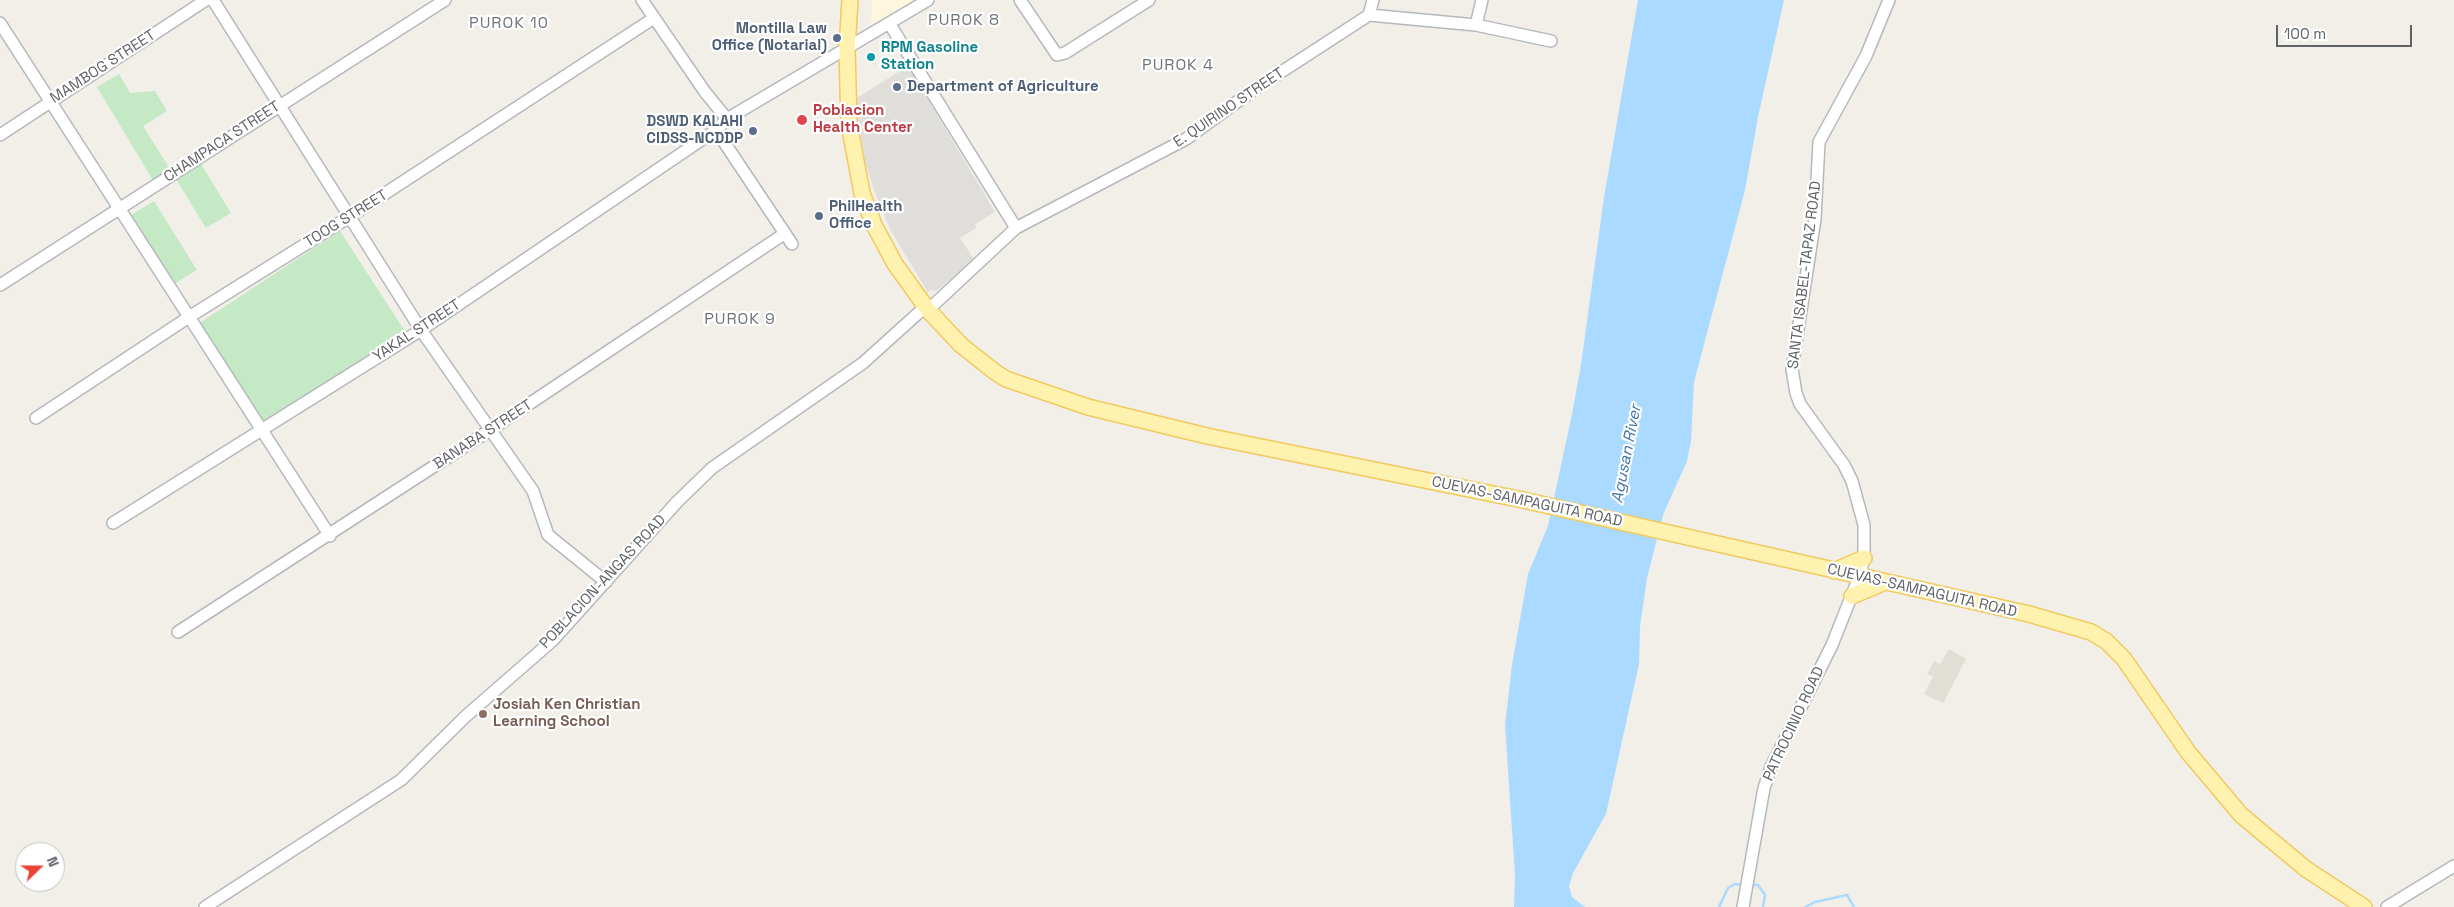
<!DOCTYPE html>
<style>
body{margin:0}
#map{position:relative;width:2454px;height:907px;overflow:hidden;background:#f1efe8;font-family:"Space Grotesk",sans-serif}
canvas{display:block}
.north{position:absolute;left:15px;top:842px;width:50px;height:50px;box-sizing:border-box;background:#fff;border:1px solid #bfc1c3;border-radius:50%;rotate:68deg;font-size:14px;font-weight:700;line-height:20px;text-align:center;color:#5f6368}
.north::after{content:'';display:block;margin:auto;width:18px;height:22px;background:#ea4335;clip-path:polygon(50% 0,100% 100%,50% 72%,0 100%)}
.scale{position:absolute;left:2276px;top:25px;width:136px;height:22px;box-sizing:border-box;border:2px solid #5f6368;border-top:0;padding-left:6px;font-size:15px;line-height:18px;white-space:nowrap;color:#5f6368;-webkit-text-stroke:4px #fff;paint-order:stroke}
</style>
<div id="map">
<canvas width="2454" height="907"></canvas>
<div class="north">N</div>
<div class="scale">100 m</div>
</div>
<script>
const ctx = document.querySelector('canvas').getContext('2d');
ctx.lineJoin = 'round';
function fill(path, color) { ctx.fillStyle = color; ctx.fill(path, 'evenodd'); }
const shape = rows => new Path2D(rows.map(r => 'M' + r).join(''));
function strokePath(path, color, width, dash) { ctx.strokeStyle = color; ctx.lineWidth = width; ctx.lineCap = dash ? 'butt' : 'round'; ctx.setLineDash(dash || []); ctx.stroke(path); }
function drawText(font, color, halo, rows, align = 'center') {
  ctx.font = font + ' "Space Grotesk",sans-serif'; ctx.lineWidth = 4.5; ctx.setLineDash([]); ctx.textBaseline = 'middle'; ctx.strokeStyle = halo; ctx.fillStyle = color; for (const [text, x, y, turn = 0] of rows) {
    ctx.save(); ctx.translate(x, y); ctx.rotate((+turn || 0) * Math.PI / 180); ctx.textAlign = isNaN(turn) ? turn : align; if (halo) ctx.strokeText(text, 0, 0); ctx.fillText(text, 0, 0); ctx.restore();
  }
}
fill(shape([
 [872,0,916,0,917,3,871,29]
]), '#fef7e0');
fill(shape([
 [908,66,995,212,975,224,976,228,960,238,974,259,936,291,931,290,928,292,891,231,876,196,865,162,858,118,857,98]
]), '#e0deda');
fill(shape([
 [1949,649,1966,659,1943,703,1924,694,1933,677,1927,674,1934,661,1940,664]
]), '#e1ded6');
fill(shape([
 [119,74,130,93,155,91,167,111,143,126,171,171,154,182,97,87],
 [201,164,231,213,206,228,176,179],
 [154,201,197,270,171,286,128,217],
 [340,231,408,336,263,425,198,324]
]), '#c5e8c5');
fill(shape([
 [1638,0,1784,0,1758,117,1745,190,1694,382,1691,441,1687,461,1663,515,1647,578,1640,626,1639,664,1606,814,1573,873,1569,886,1572,897,1585,907,1514,907,1515,875,1505,725,1512,665,1528,574,1548,526,1572,414,1581,365,1604,197]
]), '#aadaff');
strokePath(shape([
 [1750,885,1758,885,1765,895,1763,907],
 [1719,907,1728,888,1735,884,1745,885],
 [1805,907,1815,902,1847,895,1854,907]
]), '#aadaff', 2.5);
const minor = shape([
 [213,0,421,330,533,491,548,535,606,582],
 [642,0,705,92,727,119,716,130,792,244],
 [1020,0,1057,55,1065,53,1149,0],
 [1369,15,1373,0],
 [0,23,330,536],
 [889,23,1016,228],
 [1476,25,1482,0],
 [727,119,928,0],
 [0,135,206,0],
 [0,285,445,0],
 [928,310,1016,228,1186,139,1252,91,1369,15,1476,25,1551,41],
 [36,418,189,317,349,217,654,18],
 [113,523,421,330,716,130],
 [178,632,490,430,784,234],
 [205,907,401,780,466,716,553,640,677,502,712,468,863,363,925,307],
 [1743,907,1764,788,1771,767,1832,645,1859,577,1864,558,1864,525,1852,481,1844,465,1800,404,1796,393,1792,369,1815,219,1819,142,1866,56,1889,0],
 [2387,907,2454,866]
]);
const major = shape([
 [850,0,847,49,849,124,862,193,874,225,895,264,928,310,961,345,995,372,1006,379,1088,407,1207,436,1523,500,2029,614,2091,632,2106,641,2124,659,2188,752,2241,815,2306,869,2364,907],
 [1834,571,1864,558],
 [1852,596,1885,582]
]);
strokePath(minor, '#b5b8bc', 14);
strokePath(major, '#f2c960', 18);
strokePath(minor, '#fff', 11);
strokePath(major, '#fff2af', 15);
for (const [x, y, r, color] of [
 [837,38,5,"#5c6f8a"],
 [871,57,5,"#0f9aa8"],
 [897,87,5,"#5c6f8a"],
 [802,120,6,"#e0444e"],
 [753,131,5,"#5c6f8a"],
 [819,216,5,"#5c6f8a"],
 [483,714,5,"#8d6e63"]
]) { const dot = new Path2D(); dot.arc(x, y, r, 0, 2 * Math.PI); ctx.fillStyle = color; ctx.fill(dot); strokePath(dot, '#fff', 2); }
drawText('bold 15px', '#4e5e75', '#fff', [
 ["Montilla Law",827,29],
 ["Office (Notarial)",827,46],
 ["Department of Agriculture",907,87,"left"],
 ["DSWD KALAHI",743,122],
 ["CIDSS-NCDDP",743,139],
 ["PhilHealth",829,207,"left"],
 ["Office",829,224,"left"]
], 'right');
drawText('bold 15px', '#0d838f', '#fff', [
 ["RPM Gasoline",881,48],
 ["Station",881,65]
], 'left');
drawText('15px', '#5f6368', '#fff', [
 ["MAMBOG STREET",103,67,-33],
 ["E. QUIRINO STREET",1229,108,-34],
 ["CHAMPACA STREET",222,142,-33],
 ["TOOG STREET",346,219,-32],
 ["SANTA ISABEL-TAPAZ ROAD",1805,275,-83],
 ["YAKAL STREET",417,331,-33],
 ["BANABA STREET",483,435,-33],
 ["CUEVAS-SAMPAGUITA ROAD",1527,502,12],
 ["POBLACION-ANGAS ROAD",603,582,-47],
 ["CUEVAS-SAMPAGUITA ROAD",1922,591,13],
 ["PATROCINIO ROAD",1794,724,-65]
]);
drawText('bold 15px', '#be3a42', '#fff', [
 ["Poblacion",813,111],
 ["Health Center",813,128]
], 'left');
drawText('bold 15px', '#785e54', '#fff', [
 ["Josiah Ken Christian",493,705],
 ["Learning School",493,722]
], 'left');
ctx.letterSpacing = '1px';
drawText('16px', '#70757a', '#fff', [
 ["PUROK 8",964,21],
 ["PUROK 10",509,24],
 ["PUROK 4",1178,66],
 ["PUROK 9",740,320]
]);
ctx.letterSpacing = '0px';
drawText('italic 16px', '#4174aa', '#fff', [
 ["Agusan River",1627,454,-79]
]);
</script>
